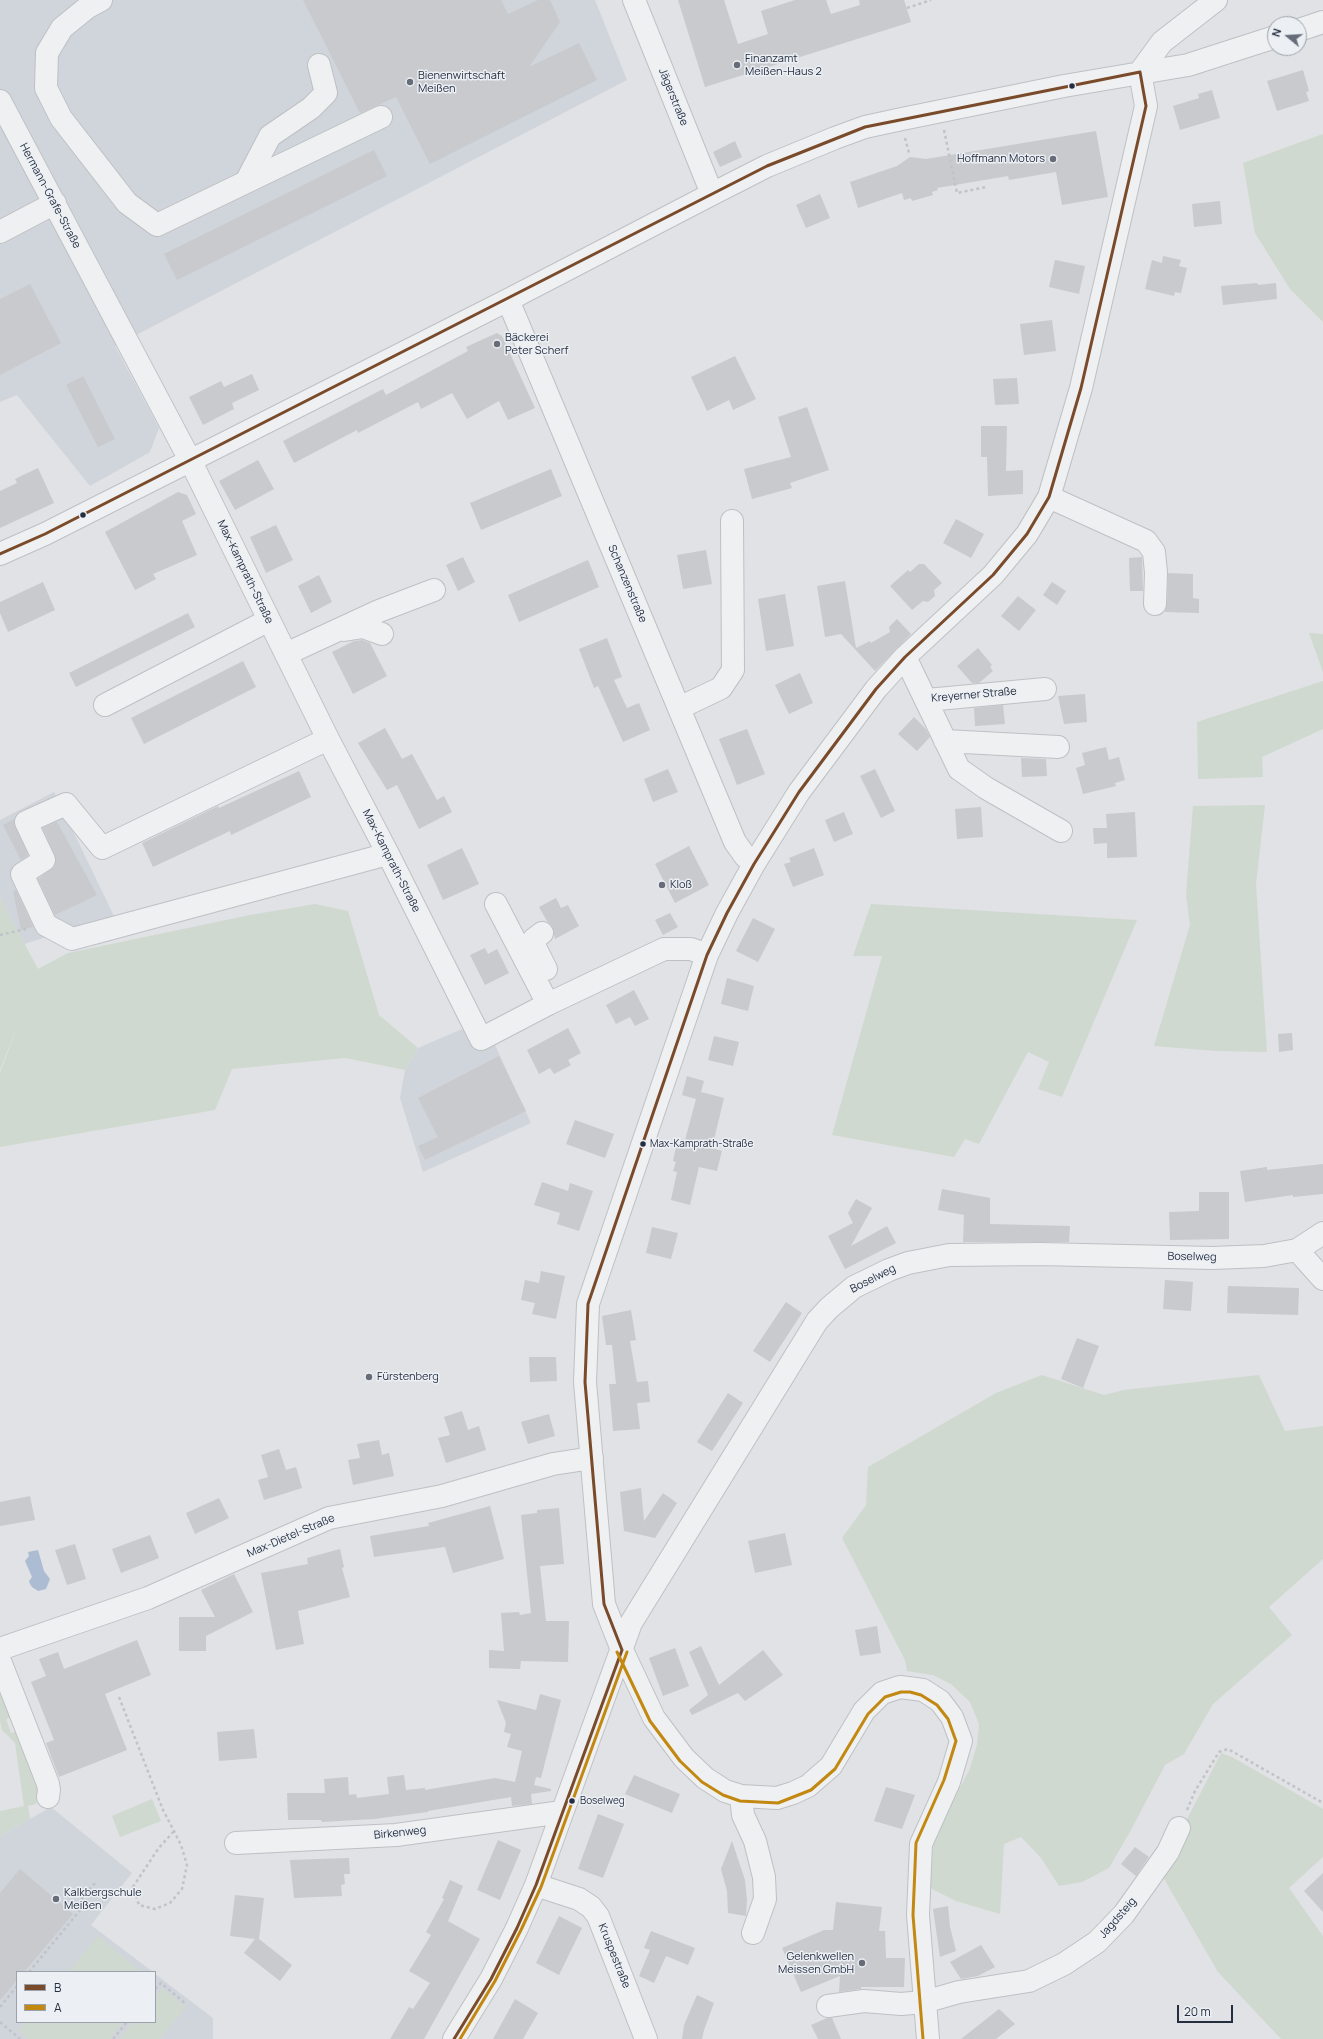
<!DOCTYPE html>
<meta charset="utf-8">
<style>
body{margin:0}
#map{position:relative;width:1323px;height:2039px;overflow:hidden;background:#e0e2e5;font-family:Manrope,sans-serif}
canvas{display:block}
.legend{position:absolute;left:16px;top:1971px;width:140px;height:52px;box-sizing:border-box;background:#ecf0f5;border:1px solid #9ca2ac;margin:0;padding:5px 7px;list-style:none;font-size:12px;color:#252e3f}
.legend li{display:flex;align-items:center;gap:8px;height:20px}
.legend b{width:20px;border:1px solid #9ca2ac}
.north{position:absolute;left:1267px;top:16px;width:40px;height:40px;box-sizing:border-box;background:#ecf0f5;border:1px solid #9ca2ac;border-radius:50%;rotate:288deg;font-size:11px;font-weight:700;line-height:16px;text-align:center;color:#252e3f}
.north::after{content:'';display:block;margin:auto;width:14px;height:18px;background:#666d79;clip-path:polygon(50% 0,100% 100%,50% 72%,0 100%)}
.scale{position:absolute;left:1177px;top:2005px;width:56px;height:18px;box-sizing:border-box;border:2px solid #252e3f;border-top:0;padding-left:5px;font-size:12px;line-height:14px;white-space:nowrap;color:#252e3f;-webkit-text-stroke:3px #ecf0f5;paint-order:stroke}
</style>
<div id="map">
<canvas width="1323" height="2039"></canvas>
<ul class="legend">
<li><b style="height:5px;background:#7a4b2a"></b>B</li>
<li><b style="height:5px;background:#c28810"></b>A</li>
</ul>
<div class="north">N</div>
<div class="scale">20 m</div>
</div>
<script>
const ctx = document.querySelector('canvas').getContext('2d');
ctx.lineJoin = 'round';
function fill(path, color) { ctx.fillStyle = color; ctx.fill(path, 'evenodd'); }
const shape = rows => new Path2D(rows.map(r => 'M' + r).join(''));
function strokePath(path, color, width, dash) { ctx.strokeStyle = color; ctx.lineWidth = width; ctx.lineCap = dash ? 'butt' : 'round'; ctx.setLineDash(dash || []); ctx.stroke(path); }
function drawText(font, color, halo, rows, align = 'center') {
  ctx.font = font + ' Manrope,sans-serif'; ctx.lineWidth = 3; ctx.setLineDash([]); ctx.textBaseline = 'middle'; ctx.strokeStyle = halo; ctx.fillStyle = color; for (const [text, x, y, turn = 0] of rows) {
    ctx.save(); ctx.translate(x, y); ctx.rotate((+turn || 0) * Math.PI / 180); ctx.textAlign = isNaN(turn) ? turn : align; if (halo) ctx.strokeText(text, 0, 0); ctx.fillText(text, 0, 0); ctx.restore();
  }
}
fill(shape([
 [0,0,595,0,627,80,115,346,159,428,150,452,90,486,17,395,0,402],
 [54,792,114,916,24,944,0,898,0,820],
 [462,1029,495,1045,531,1123,423,1172,400,1098,405,1070,418,1048],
 [51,1807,132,1873,91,1925,153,1972,17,1972,17,2022,155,2022,155,1974,213,2018,213,2039,0,2039,0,1836]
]), '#d0d5dc');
fill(shape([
 [1323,134,1323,322,1290,289,1255,233,1243,163],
 [1309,633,1323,634,1323,672],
 [1323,681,1323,729,1262,757,1263,777,1198,779,1197,722],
 [1265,805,1256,884,1267,1052,1216,1051,1154,1046,1190,925,1186,895,1193,806],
 [0,898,38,969,68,953,250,915,315,904,348,911,379,1015,418,1048,405,1070,345,1058,232,1069,215,1110,0,1147,0,1073,19,1021,0,1070],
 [871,904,1137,920,1062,1097,1038,1089,1049,1062,1028,1052,979,1144,965,1139,954,1157,832,1135,882,956,853,956],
 [1042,1375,1104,1395,1124,1390,1259,1375,1285,1431,1323,1426,1323,1559,1269,1607,1292,1635,1213,1704,1184,1754,1165,1765,1131,1830,1109,1868,1082,1882,1059,1886,1041,1858,1021,1837,1004,1844,1000,1914,956,1901,930,1888,933,1848,940,1824,969,1771,977,1745,979,1724,970,1702,951,1684,933,1675,907,1671,905,1660,842,1538,866,1505,868,1467,996,1393],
 [0,1677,14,1716,6,1719,11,1733,19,1731,39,1793,36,1804,28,1806,30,1819,0,1836,0,1811,24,1806,15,1743,2,1730,0,1721],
 [1221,1753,1232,1757,1323,1809,1323,1857,1289,1888,1323,1936,1323,2039,1281,2039,1218,1972,1160,1872],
 [152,1799,161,1821,120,1837,112,1816],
 [98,1936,141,1972,68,1972],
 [162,1988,186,2007,160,2039,119,2039,133,2022,155,2022,155,1996],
 [26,2022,124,2022,110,2039,28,2039,18,2031]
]), '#d0d9cf');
fill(shape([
 [38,1550,44,1571,50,1579,46,1589,38,1591,32,1587,30,1584,29,1581,32,1577,25,1561,29,1556,28,1552]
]), '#acbdd3');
fill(shape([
 [303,0,501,0,508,14,538,0,550,0,560,22,529,67,579,43,597,80,430,164,396,97,360,113],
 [678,0,724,0,738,44,768,34,761,11,795,0,826,0,831,14,860,5,859,0,904,0,911,22,705,87],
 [1303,70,1309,91,1306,92,1309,101,1277,111,1267,81],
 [1212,90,1220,118,1180,130,1173,106,1199,98,1198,94],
 [1096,131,1108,197,1062,205,1056,172,1009,180,1008,176,937,188,938,190,932,192,933,195,912,201,911,198,904,200,902,193,858,208,850,182,897,166,910,157,926,159],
 [735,141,742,157,720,167,713,152],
 [374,150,387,176,177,280,164,254],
 [820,194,830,218,806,228,796,205],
 [1220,201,1222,224,1194,227,1192,204],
 [1163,256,1181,260,1179,266,1187,268,1181,293,1175,292,1174,296,1145,289,1152,260,1162,263],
 [1055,260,1085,266,1079,294,1049,287],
 [1257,283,1258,285,1276,283,1277,299,1223,305,1221,286],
 [30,284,61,343,0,375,0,299],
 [1052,320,1056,351,1024,355,1020,324],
 [497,333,502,336,535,408,508,420,499,401,467,419,452,393,421,409,418,402,358,433,357,430,294,463,283,441,383,389,386,395,468,351,466,347],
 [735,356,756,399,733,410,729,400,707,411,691,377],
 [252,374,259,390,232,403,234,409,203,425,189,397,221,381,224,387],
 [83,376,115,439,98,447,66,385],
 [1017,378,1019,404,995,405,993,379],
 [807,407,829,470,790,483,792,488,752,499,744,469,791,457,778,417],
 [981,426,1007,426,1006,471,1023,470,1023,494,988,496,987,457,981,457],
 [258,460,274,489,235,510,219,481],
 [38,468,54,503,0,528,0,491,17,483,15,479],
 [551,469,562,496,481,530,470,503],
 [178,492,187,495,196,514,182,521,197,555,153,574,156,579,135,590,105,532],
 [956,519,984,534,971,558,943,543],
 [276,525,293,560,266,573,250,537],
 [706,550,712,584,683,589,677,555],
 [463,557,475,582,458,591,446,565],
 [1142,557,1143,591,1130,591,1129,558],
 [588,560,599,587,519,622,508,595],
 [919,564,924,564,942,583,934,590,935,596,928,602,923,601,912,610,890,586,908,570,910,572],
 [1168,573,1193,574,1193,598,1199,599,1199,613,1165,612,1167,604],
 [319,575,332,602,311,613,298,586],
 [845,581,856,648,870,641,871,643,890,632,889,627,897,619,911,634,875,671,841,634,825,637,817,586],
 [43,582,55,610,8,632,0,613,0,602],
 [1052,582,1066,591,1057,605,1043,595],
 [785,594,794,646,766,651,758,599],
 [1018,596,1036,610,1019,631,1001,616],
 [188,613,195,627,76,687,69,673],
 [607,638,622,677,614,680,627,708,639,703,650,730,623,742,598,686,594,688,579,649],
 [362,640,370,643,387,676,353,694,332,652,354,641],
 [978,648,992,665,990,667,993,671,979,683,972,683,957,666],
 [243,661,256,687,144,744,131,718],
 [800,673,813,703,789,714,775,685],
 [1085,694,1087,722,1064,724,1058,696],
 [1003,705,1005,724,975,726,974,708],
 [914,717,925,728,930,737,917,751,898,734],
 [385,728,402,759,412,754,437,800,444,796,452,812,419,829,397,785,387,790,358,743],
 [747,729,765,774,737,785,719,739],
 [1106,747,1109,760,1119,757,1125,780,1115,783,1116,786,1083,794,1076,768,1085,765,1082,753],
 [1021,758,1046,759,1047,776,1022,777],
 [668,769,678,792,653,802,644,779],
 [875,769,895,811,881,818,860,776],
 [299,771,311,797,231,835,230,831,153,867,142,843,218,806,219,808],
 [981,807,983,837,957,839,955,809],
 [844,812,853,834,834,842,825,820],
 [1135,812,1137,857,1107,858,1107,843,1094,844,1093,828,1107,828,1106,814],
 [14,819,15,827,28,855,21,860,3,825],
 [57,822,97,895,55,915,38,879,55,866,55,855,43,828],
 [689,846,709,885,675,903,655,864],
 [462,848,479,884,443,900,427,865],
 [814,848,824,875,793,887,784,864,791,862,789,858],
 [16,890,33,927,21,930,13,891],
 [556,898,561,908,568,905,579,926,555,939,552,926,547,921,539,907],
 [670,913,678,927,663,935,655,920],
 [753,918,775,929,758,962,736,951],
 [485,948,488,954,497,949,509,973,485,985,470,955],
 [727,978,754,986,748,1011,721,1004],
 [634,990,649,1019,635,1026,630,1017,616,1024,606,1005],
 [568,1028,581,1053,568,1060,571,1065,554,1074,550,1068,539,1074,527,1050],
 [1292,1033,1293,1050,1279,1052,1278,1034],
 [714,1036,739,1042,733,1066,708,1060],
 [499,1056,526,1111,425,1160,418,1146,438,1137,418,1098],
 [687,1076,704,1081,701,1092,724,1098,712,1148,722,1151,717,1171,699,1167,690,1205,671,1200,677,1172,673,1171,676,1162,673,1161,676,1147,679,1148,681,1139,685,1140,696,1099,682,1095],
 [575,1120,614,1134,605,1158,566,1144],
 [1323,1164,1323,1194,1293,1197,1293,1195,1245,1202,1240,1171,1267,1167,1267,1170],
 [542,1182,568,1191,570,1183,593,1191,579,1231,557,1224,560,1213,534,1205],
 [942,1189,990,1198,990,1224,1070,1226,1069,1242,963,1242,964,1215,938,1210],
 [1199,1192,1229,1192,1229,1239,1170,1240,1169,1212,1199,1211],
 [856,1199,872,1208,851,1246,887,1226,896,1243,845,1269,828,1236,853,1223,848,1213],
 [652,1227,678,1233,671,1259,646,1253],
 [541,1271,565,1276,556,1319,532,1314,535,1303,521,1300,525,1280,539,1283],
 [1165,1280,1193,1282,1191,1311,1163,1309],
 [1228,1286,1299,1288,1298,1315,1227,1313],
 [786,1302,802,1313,770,1362,753,1351],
 [631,1310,636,1340,630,1341,637,1382,648,1381,650,1402,637,1403,640,1429,613,1431,609,1384,616,1384,612,1345,606,1345,602,1316],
 [1077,1338,1099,1346,1083,1388,1061,1379],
 [529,1357,556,1357,557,1381,530,1382],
 [728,1393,743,1403,712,1451,697,1442],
 [462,1411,468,1430,479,1426,486,1450,446,1463,438,1438,450,1435,444,1417],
 [549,1414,555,1436,528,1444,521,1422],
 [379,1440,382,1455,389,1453,394,1476,353,1485,348,1460,360,1458,357,1444],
 [279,1449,286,1470,296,1467,302,1488,264,1500,258,1480,268,1477,261,1455],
 [641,1488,644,1521,663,1493,677,1503,655,1538,624,1531,620,1492],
 [30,1496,35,1520,0,1526,0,1502],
 [219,1498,229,1518,195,1534,186,1513],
 [490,1506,504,1559,453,1573,445,1547,374,1557,370,1536,429,1526,428,1523],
 [559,1508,564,1564,540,1566,546,1621,569,1621,568,1662,521,1661,520,1669,489,1668,489,1650,504,1651,501,1613,519,1612,520,1615,531,1613,521,1515,537,1513,537,1510],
 [785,1533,792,1565,755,1573,748,1541],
 [150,1535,159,1558,121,1573,112,1549],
 [75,1544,86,1579,67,1585,55,1550],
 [340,1549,344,1567,342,1568,350,1597,298,1611,304,1644,276,1650,261,1573,308,1564,307,1558],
 [234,1574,253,1612,206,1636,206,1651,179,1651,179,1617,215,1617,201,1590],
 [877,1626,881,1653,860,1656,855,1630],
 [137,1640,151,1675,105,1694,127,1750,59,1777,46,1743,54,1740,31,1682,46,1676,39,1659,58,1652,64,1669],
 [701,1646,719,1685,763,1650,783,1675,745,1701,738,1693,692,1715,689,1710,708,1695,689,1652],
 [675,1648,689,1686,663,1696,649,1658],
 [540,1694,561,1700,541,1778,536,1777,534,1785,551,1789,551,1791,531,1794,532,1804,512,1806,511,1797,428,1811,428,1812,374,1819,322,1822,321,1820,288,1820,287,1793,325,1793,324,1779,348,1777,349,1795,356,1794,357,1798,389,1794,387,1777,404,1775,406,1790,425,1788,425,1790,495,1778,515,1782,522,1751,507,1747,511,1734,504,1732,506,1723,497,1700,536,1710],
 [254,1729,257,1758,219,1761,217,1732],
 [634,1775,680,1794,672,1813,625,1794],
 [886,1787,915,1795,902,1829,874,1821],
 [598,1814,624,1824,603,1878,578,1869],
 [498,1840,521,1850,500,1900,477,1890],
 [732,1841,745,1880,747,1900,746,1916,728,1913,727,1891,721,1869],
 [1135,1847,1149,1857,1136,1876,1121,1864],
 [349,1858,350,1874,344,1874,345,1884,341,1885,342,1896,294,1898,290,1860],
 [20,1869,73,1914,24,1972,17,1972,17,1980,0,2000,0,1893],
 [1323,1873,1323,1912,1304,1891],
 [450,1880,463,1886,448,1921,480,1939,424,2039,390,2039,409,2007,413,2009,430,1983,409,1971,431,1935,426,1932,444,1899,442,1898],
 [235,1895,264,1898,259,1939,292,1965,280,1981,244,1953,255,1939,230,1936],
 [836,1902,882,1907,879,1931,885,1931,886,1958,905,1958,904,1987,861,1987,861,1989,839,1992,840,1976,801,1992,782,1948,824,1930,833,1930],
 [948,1906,950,1927,956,1951,940,1957,933,1909],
 [559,1916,582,1928,559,1975,536,1963],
 [651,1931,695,1948,688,1965,666,1956,654,1983,639,1976,650,1950,644,1948],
 [981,1945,995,1967,978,1976,961,1979,950,1962],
 [697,1995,714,2003,704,2030,702,2039,682,2039,684,2025],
 [515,1999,538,2013,523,2039,493,2039],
 [999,2009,1015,2024,996,2039,961,2039],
 [827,2018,832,2018,841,2039,818,2039,811,2025]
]), '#c8cacd');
const minor = shape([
 [101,0,88,7,62,28,47,53,46,88,61,118,127,203,157,225,381,117],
 [634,0,712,194],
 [1299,30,1323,22],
 [1140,72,1162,42,1216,0],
 [0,101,190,460,328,739,388,854,481,1039,548,1004,664,949,691,949,707,955],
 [246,182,270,136,311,108,326,93,319,65],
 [0,232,55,203],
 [508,300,735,842,745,856,754,864],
 [1049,497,1146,541,1154,552,1156,573,1155,604],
 [0,554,45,534,508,300,712,194,767,166,835,138,865,127,902,119,1064,86,1188,65,1275,37],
 [344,630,363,627,382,634],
 [286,654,379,611,434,590],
 [905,657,959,769,986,788,1061,831],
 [927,700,1045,689],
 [105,705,269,620],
 [679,708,721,688,733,670,732,521],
 [328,739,102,848,66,804,26,822,44,860,22,874,46,925,72,939,388,854],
 [945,741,1058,747],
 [496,904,548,1004],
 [542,933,534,939,534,945,546,969],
 [1297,1250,1323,1279],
 [0,1649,148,1598,329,1518,442,1496,553,1464,592,1458],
 [0,1661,48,1784,49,1790,48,1797],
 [741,1796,743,1815,755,1841,764,1877,765,1899,753,1933],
 [236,1843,396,1835,562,1812],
 [536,1885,579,1899,591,1907,598,1916,646,2039],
 [828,2006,864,2001,901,2004,924,2002,959,1992,1029,1981,1064,1964,1097,1942,1124,1914,1168,1852,1179,1828],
 [454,2039,491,1979,517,1928,536,1885,631,1623,817,1321,829,1308,854,1287,889,1270,908,1263,949,1255,1040,1254,1212,1258,1264,1256,1297,1250,1323,1233],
 [928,2039,918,1915,921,1844,949,1782,961,1741,952,1717,940,1701,923,1690,900,1687,882,1693,864,1711,831,1766,808,1786,793,1793,777,1798,741,1796,725,1791,705,1778,684,1758,654,1718,622,1650,604,1604,585,1382,588,1304,707,955,727,913,754,864,799,792,876,689,905,657,993,575,1027,534,1049,497,1081,388,1146,106,1140,72]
]);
strokePath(minor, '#bec0c3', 24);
strokePath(shape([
 [907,8,931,0],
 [944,130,957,193,986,187],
 [905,138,909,153],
 [0,935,26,929],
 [119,1697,163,1810,174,1831,181,1845,187,1865,182,1889,170,1903,155,1909,139,1905,133,1887,158,1849,174,1831],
 [1187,1810,1195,1791,1219,1752,1228,1749,1323,1803],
 [29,1972,87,1902,82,1898,96,1882],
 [155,1989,161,1983,186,2004],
 [0,2007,17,1986],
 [0,2022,20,2039],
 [113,2039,127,2022]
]), '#c2c3c8', 2.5, [3, 3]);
strokePath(minor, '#eff0f2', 22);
strokePath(shape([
 [0,554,45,534,767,166,865,127,1140,72],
 [622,1650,604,1604,585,1382,588,1304,707,955,727,913,754,864,799,792,876,689,905,657,993,575,1027,534,1049,497,1081,388,1146,106,1140,72],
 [454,2039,491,1979,517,1928,536,1885,622,1650]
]), '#7a4b2a', 3);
strokePath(shape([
 [617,1652,650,1721,680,1761,702,1782,723,1795,740,1801,778,1803,811,1790,835,1769,868,1714,885,1697,901,1692,910,1692,921,1695,937,1705,948,1719,956,1741,944,1780,916,1843,913,1915,923,2039],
 [460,2039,495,1981,521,1930,541,1887,627,1652]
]), '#c28810', 3);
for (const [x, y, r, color] of [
 [737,65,4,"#666d79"],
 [410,82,4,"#666d79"],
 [1072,86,3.5,"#252e3f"],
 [1053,159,4,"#666d79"],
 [497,344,4,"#666d79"],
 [83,515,3.5,"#252e3f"],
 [662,885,4,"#666d79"],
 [643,1144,3.5,"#252e3f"],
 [369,1377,4,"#666d79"],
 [572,1801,3.5,"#252e3f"],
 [56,1899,4,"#666d79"],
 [862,1963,4,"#666d79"]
]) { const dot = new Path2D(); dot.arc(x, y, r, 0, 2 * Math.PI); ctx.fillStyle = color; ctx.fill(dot); strokePath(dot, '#ecf0f5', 1.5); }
drawText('10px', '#252e3f', '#ecf0f5', [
 ["Max-Kamprath-Straße",650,1144],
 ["Boselweg",580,1801]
], 'left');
drawText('11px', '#252e3f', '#ecf0f5', [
 ["Finanzamt",745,59],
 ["Meißen-Haus 2",745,72],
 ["Bienenwirtschaft",418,76],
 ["Meißen",418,89],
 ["Hoffmann Motors",1045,159,"right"],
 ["Bäckerei",505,338],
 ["Peter Scherf",505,351],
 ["Kloß",670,885],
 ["Fürstenberg",377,1377],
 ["Kalkbergschule",64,1893],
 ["Meißen",64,1906],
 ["Gelenkwellen",854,1957,"right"],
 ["Meissen GmbH",854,1970,"right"]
], 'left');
drawText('11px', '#252e3f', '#ecf0f5', [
 ["Jägerstraße",673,97,68],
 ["Hermann-Grafe-Straße",50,196,62],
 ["Max-Kamprath-Straße",245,572,64],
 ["Schanzenstraße",627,584,67],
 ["Kreyerner Straße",974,695,-5],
 ["Max-Kamprath-Straße",391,861,63],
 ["Boselweg",1192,1257,1],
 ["Boselweg",873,1279,-27],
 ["Max-Dietel-Straße",291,1536,-23],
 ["Birkenweg",400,1833,-6],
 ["Jagdsteig",1118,1918,-49],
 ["Kruspestraße",614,1956,68]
]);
</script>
